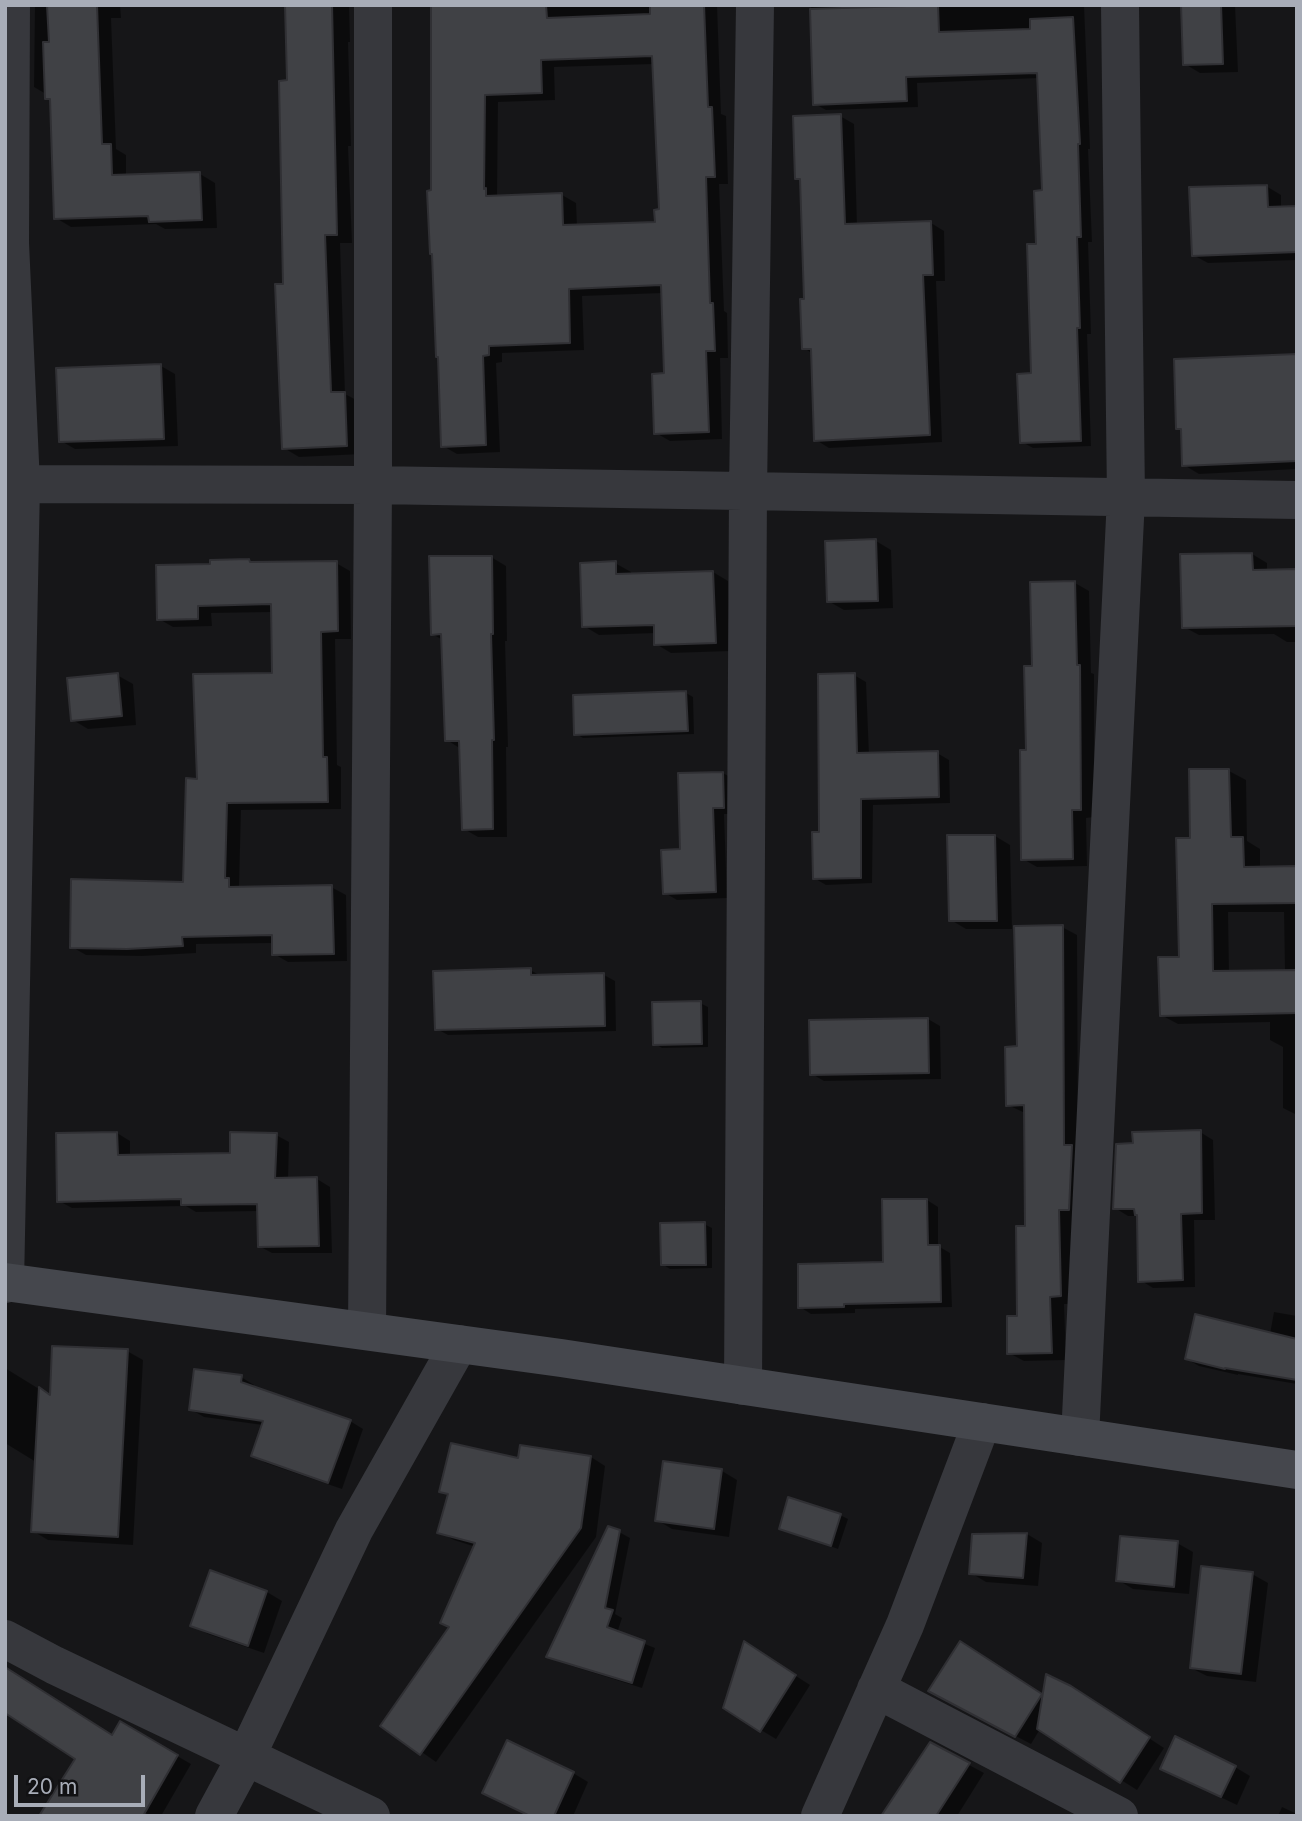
<!DOCTYPE html>
<style>
body{margin:0}
#map{position:relative;width:1302px;height:1821px;overflow:hidden;background:#161618;font-family:Inter,sans-serif}
canvas{display:block}
.frame{position:absolute;inset:0;border:7px solid #a8adb8;pointer-events:none}
.scale{position:absolute;left:14px;top:1775px;width:131px;height:32px;box-sizing:border-box;border:4px solid #a8adb8;border-top:0;padding-left:9px;font-size:21px;line-height:24px;white-space:nowrap;color:#a8adb8;-webkit-text-stroke:5px #111113;paint-order:stroke}
</style>
<div id="map">
<canvas width="1302" height="1821"></canvas>
<div class="frame"></div>
<div class="scale">20 m</div>
</div>
<script>
const ctx = document.querySelector('canvas').getContext('2d');
ctx.lineJoin = 'round';
function fill(path, color) { ctx.fillStyle = color; ctx.fill(path, 'evenodd'); }
const shape = rows => new Path2D(rows.map(r => 'M' + r).join(''));
function strokePath(path, color, width, dash) { ctx.strokeStyle = color; ctx.lineWidth = width; ctx.lineCap = dash ? 'butt' : 'round'; ctx.setLineDash(dash || []); ctx.stroke(path); }
fill(shape([
 [35,5,120,5,121,18,111,18,116,149,126,155,126,177,200,174,215,183,217,228,165,229,156,224,71,227,56,218,52,101,47,98,46,94,34,87],
 [286,5,349,5,350,42,348,42,351,146,348,146,352,243,340,243,345,394,360,402,362,454,299,457,284,448,289,82],
 [433,5,717,5,721,114,726,116,728,184,719,184,724,311,727,313,728,358,720,358,722,439,670,441,656,433,666,375,663,293,582,296,584,350,502,353,502,362,496,363,500,452,457,454,443,446,433,192],
 [654,64,660,211,656,223,577,226,576,203,562,195,497,197,498,102,555,100,554,67],
 [811,5,1084,5,1090,149,1088,149,1092,242,1088,242,1091,334,1087,334,1091,446,1033,448,1022,442,1033,375,1038,246,1043,192,1039,78,917,83,918,107,826,110,815,104],
 [1183,5,1235,5,1238,72,1200,73,1185,64],
 [840,116,854,124,857,226,931,223,944,231,945,281,936,281,942,442,829,448,816,440,813,354,804,348,806,301,801,181,797,178],
 [1266,186,1281,195,1281,208,1297,207,1297,260,1208,263,1193,255],
 [161,366,175,374,178,446,75,449,61,441],
 [1297,396,1297,469,1199,474,1184,465,1183,431,1178,428],
 [876,541,891,550,893,608,844,610,828,601],
 [1252,554,1267,563,1267,572,1297,571,1297,642,1287,642,1274,634,1199,635,1184,627],
 [491,557,506,566,507,641,505,641,508,747,506,747,507,837,478,837,464,829,461,749,447,740,443,640,432,634],
 [249,561,254,564,336,563,350,571,351,639,335,639,337,765,341,767,341,809,241,810,239,886,243,888,331,887,346,895,347,961,288,962,274,954,273,943,196,944,196,953,142,956,86,955,72,947,185,883,199,780,273,675,273,612,211,613,212,626,173,627,159,619,212,566],
 [615,563,631,572,631,575,713,572,728,581,731,651,671,653,656,644,656,633,599,635,584,626],
 [1075,583,1089,591,1091,673,1094,674,1094,817,1086,818,1087,866,1037,867,1023,859,1033,667],
 [117,675,133,684,136,725,88,729,73,720],
 [854,675,866,682,869,755,937,753,949,760,950,803,873,805,872,883,826,885,814,878,820,834],
 [686,693,693,697,694,734,583,738,576,734],
 [1229,771,1246,780,1247,841,1260,849,1260,868,1297,868,1297,1115,1283,1108,1283,1047,1270,1040,1270,1022,1178,1024,1161,1015,1180,959,1192,840],
 [1228,912,1284,912,1285,971,1229,972],
 [723,773,735,780,736,814,724,814,727,898,677,900,665,893,682,851],
 [995,836,1010,845,1012,929,966,929,951,920],
 [1062,927,1077,935,1078,1150,1075,1304,1064,1304,1066,1360,1024,1361,1009,1353,1019,1317,1027,1227,1025,1113,1008,1105,1019,1048],
 [530,970,541,976,604,975,615,981,616,1031,448,1035,437,1029],
 [700,1003,708,1007,708,1047,662,1048,655,1044],
 [928,1019,940,1026,941,1079,824,1081,812,1074,811,1022],
 [1200,1132,1213,1140,1215,1220,1194,1220,1195,1287,1153,1288,1140,1280,1139,1216,1128,1216,1115,1208],
 [117,1133,130,1141,130,1157,231,1155,276,1135,289,1142,288,1180,317,1179,330,1187,332,1253,272,1253,259,1246,258,1211,196,1212,186,1206,72,1208,59,1201],
 [927,1200,938,1207,938,1246,950,1253,952,1307,855,1309,855,1313,811,1314,800,1307,885,1264],
 [704,1224,712,1228,712,1268,670,1269,662,1264],
 [1274,1312,1297,1316,1297,1384,1238,1374,1238,1375,1199,1366,1187,1359,1270,1334],
 [127,1351,143,1360,133,1545,48,1540,33,1531,36,1462,5,1443,5,1368,52,1397],
 [241,1377,254,1385,254,1388,350,1421,363,1429,342,1489,266,1463,253,1455,263,1425,204,1417,190,1409],
 [591,1457,605,1466,596,1537,436,1762,383,1725,451,1627,476,1547,454,1540,439,1532,450,1496,441,1491,520,1460],
 [722,1471,737,1480,729,1537,672,1529,657,1520],
 [840,1515,848,1519,838,1549,781,1528],
 [619,1532,630,1538,615,1614,622,1618,617,1633,655,1648,642,1688,559,1662,548,1656],
 [1027,1534,1042,1543,1038,1586,986,1582,971,1573,974,1535],
 [1177,1543,1193,1552,1189,1594,1133,1589,1118,1580],
 [211,1573,267,1592,282,1601,264,1653,208,1634,192,1625],
 [1252,1574,1268,1583,1256,1682,1207,1676,1191,1668],
 [976,1652,1044,1697,1086,1697,1164,1748,1137,1790,1040,1729,1031,1744,945,1699],
 [760,1653,810,1685,776,1739,761,1730],
 [120,1723,191,1764,161,1816,151,1816,125,1801,113,1737],
 [930,1744,984,1773,957,1816,905,1816],
 [1235,1767,1250,1776,1237,1805,1178,1777],
 [573,1773,588,1782,573,1816,531,1816],
 [1282,1807,1297,1814,1297,1816,1278,1816]
]), '#0007');
const building = shape([
 [47,5,97,5,102,144,111,144,112,175,200,172,202,220,149,222,148,216,54,219,50,99,45,99,43,42,49,42,47,5],
 [285,5,332,5,337,235,325,235,331,392,345,392,347,446,282,449,275,284,283,284,279,81,287,80,285,5],
 [431,5,546,5,547,18,650,14,650,5,704,5,708,107,712,107,715,177,706,177,710,303,713,303,715,351,706,351,709,432,654,434,652,374,664,373,661,285,569,289,570,343,489,346,489,355,483,356,486,445,441,447,438,357,436,357,432,254,430,254,427,191,431,190,431,5],
 [652,56,659,209,654,210,655,222,563,225,562,193,486,196,486,188,484,189,485,95,542,93,541,60,652,56],
 [938,5,939,32,1030,29,1030,19,1073,17,1080,144,1078,144,1081,237,1077,237,1080,328,1077,328,1081,441,1020,443,1017,374,1031,373,1027,244,1036,244,1034,191,1042,190,1037,73,906,77,907,101,813,105,810,9,938,5],
 [1181,5,1221,5,1223,64,1183,65,1181,5],
 [841,114,845,224,931,221,933,275,923,275,930,435,814,441,811,349,802,349,800,299,804,299,800,179,795,179,793,116,841,114],
 [1267,185,1268,207,1297,206,1297,252,1192,256,1189,187,1267,185],
 [1297,354,1297,461,1182,466,1181,429,1176,429,1174,359,1297,354],
 [161,364,164,439,59,442,56,368,161,364],
 [876,539,878,601,827,602,825,541,876,539],
 [1252,553,1253,570,1297,569,1297,626,1182,628,1180,554,1252,553],
 [429,556,492,556,493,634,491,634,494,740,492,740,493,829,462,830,459,741,445,741,441,634,431,635,429,556],
 [249,559,250,562,337,561,338,631,321,632,323,757,327,757,328,802,227,803,225,878,229,878,229,887,332,885,334,954,272,955,272,935,182,937,183,946,127,949,70,948,71,879,183,882,186,778,197,779,193,674,272,673,271,604,198,606,198,619,157,620,156,565,210,564,210,560,249,559],
 [616,561,616,574,713,571,716,643,654,645,654,625,582,627,580,563,616,561],
 [1075,581,1077,665,1080,665,1081,810,1072,810,1073,859,1021,860,1020,750,1026,750,1024,666,1032,666,1030,582,1075,581],
 [118,673,122,716,71,721,67,678,118,673],
 [855,673,857,753,938,751,939,797,861,799,861,878,813,879,812,832,819,832,818,674,855,673],
 [686,691,688,731,574,735,573,695,686,691],
 [1189,769,1229,769,1231,837,1243,837,1244,867,1297,866,1297,903,1212,904,1213,971,1297,970,1297,1013,1160,1016,1158,957,1179,957,1176,838,1190,838,1189,769],
 [723,772,724,808,713,808,716,892,663,894,661,850,680,849,678,773,723,772],
 [947,835,995,835,997,921,949,921,947,835],
 [1063,925,1064,1145,1072,1145,1069,1210,1059,1210,1061,1296,1050,1297,1052,1353,1007,1354,1007,1316,1017,1316,1016,1226,1025,1226,1024,1105,1006,1106,1005,1047,1017,1046,1014,926,1063,925],
 [531,968,531,975,604,973,605,1026,435,1030,433,971,531,968],
 [701,1001,702,1044,653,1045,652,1002,701,1001],
 [928,1018,929,1073,810,1075,809,1020,928,1018],
 [1201,1130,1202,1213,1181,1214,1183,1280,1138,1282,1137,1215,1135,1215,1134,1209,1113,1209,1116,1144,1133,1143,1132,1132,1201,1130],
 [117,1132,118,1155,230,1153,230,1132,277,1133,275,1178,317,1177,319,1246,258,1247,257,1204,181,1205,181,1199,57,1202,56,1133,117,1132],
 [882,1199,927,1199,928,1245,940,1245,941,1302,844,1304,844,1307,798,1308,798,1264,883,1262,882,1199],
 [705,1222,706,1265,661,1265,660,1223,705,1222],
 [1195,1314,1297,1339,1297,1380,1225,1368,1225,1369,1185,1359,1195,1314],
 [52,1346,128,1349,118,1537,31,1532,39,1387,50,1395,52,1346],
 [194,1369,242,1375,241,1382,351,1420,328,1483,251,1456,263,1421,189,1410,194,1369],
 [451,1443,518,1458,520,1445,591,1456,581,1528,420,1755,380,1726,449,1627,440,1623,475,1543,437,1533,448,1494,439,1492,451,1443],
 [663,1461,722,1469,714,1529,655,1521,663,1461],
 [788,1497,841,1514,831,1546,779,1529,788,1497],
 [608,1526,620,1530,605,1608,613,1610,607,1627,645,1641,632,1683,546,1657,608,1526],
 [1027,1533,1023,1578,969,1574,972,1534,1027,1533],
 [1120,1536,1178,1541,1174,1587,1116,1581,1120,1536],
 [1201,1566,1253,1572,1241,1674,1190,1668,1201,1566],
 [210,1570,267,1591,248,1646,190,1626,210,1570],
 [744,1641,796,1675,760,1732,723,1708,744,1641],
 [960,1641,1042,1694,1015,1737,928,1691,960,1641],
 [5,1667,112,1735,120,1721,178,1755,143,1816,39,1816,75,1759,5,1713,5,1667],
 [1046,1674,1071,1686,1150,1737,1120,1783,1037,1729,1046,1674],
 [1175,1736,1236,1766,1221,1797,1160,1769,1175,1736],
 [507,1740,574,1772,554,1816,530,1816,482,1793,507,1740],
 [930,1742,970,1763,936,1816,881,1816,930,1742]
]);
fill(building, '#404145');
strokePath(building, '#303034', 2);
strokePath(shape([
 [5,484,373,485,1297,500],
 [5,1284,21,484,10,243,11,5],
 [367,1331,373,485,373,5],
 [743,1386,748,492,755,5],
 [1080,1437,1126,498,1120,5],
 [5,1639,54,1665,371,1816],
 [876,1689,1119,1816],
 [214,1816,247,1755,354,1530,459,1344],
 [820,1816,905,1625,982,1422]
]), '#37383d', 38);
strokePath(shape([
 [5,1282,561,1358,1297,1470]
]), '#45474d', 38);
</script>
